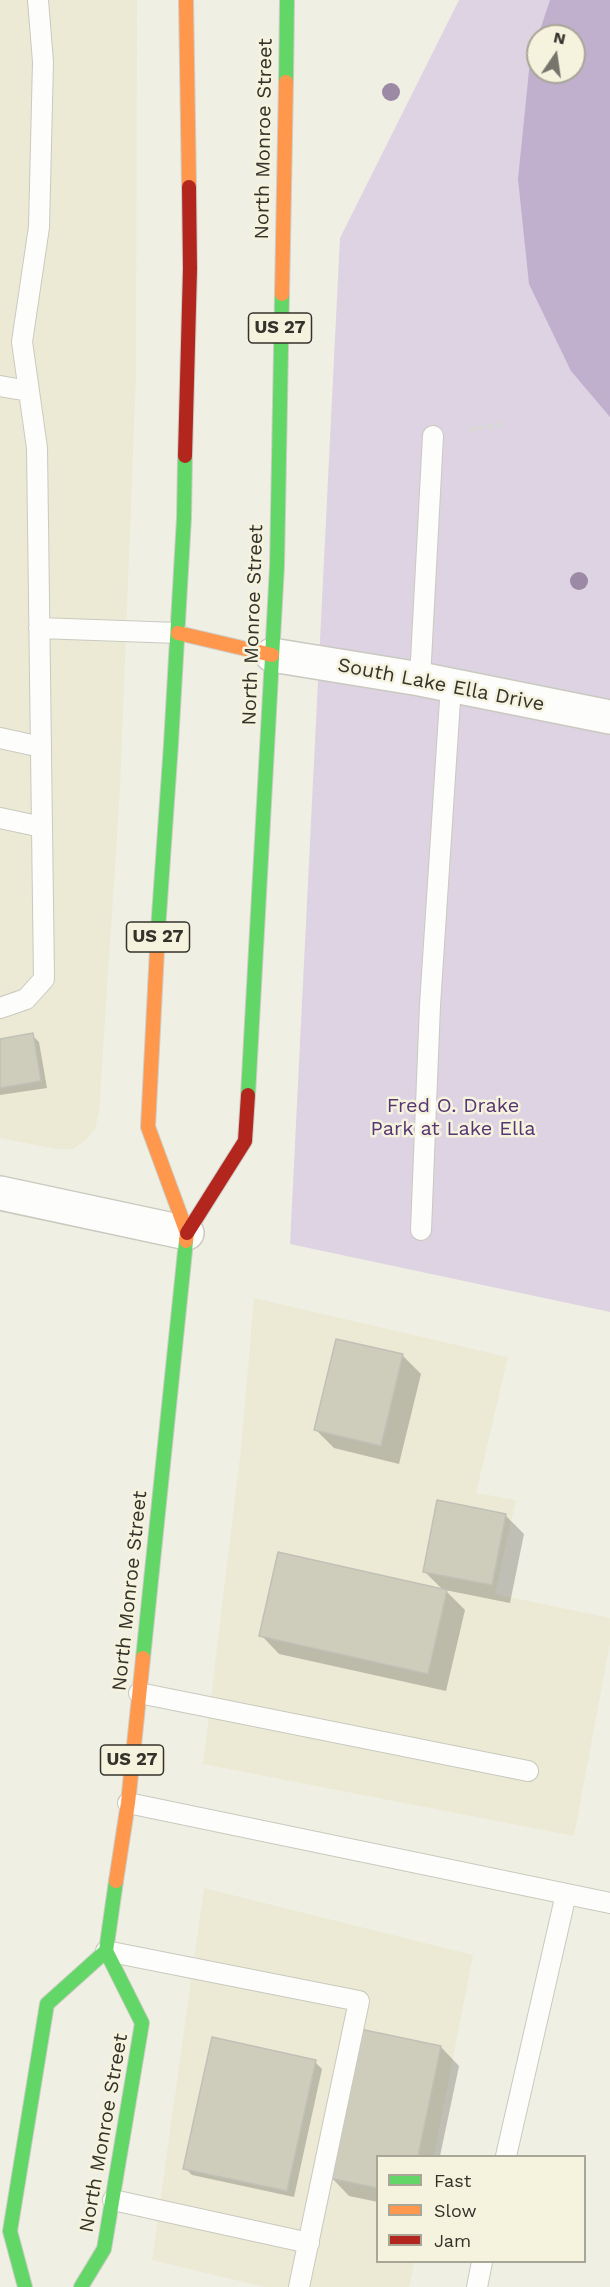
<!DOCTYPE html>
<style>
body{margin:0}
#map{position:relative;width:610px;height:2287px;overflow:hidden;background:#f0efe3;font-family:"Work Sans",sans-serif}
canvas{display:block}
.legend{position:absolute;left:376px;top:2155px;width:210px;height:108px;box-sizing:border-box;background:#f5f3de;border:2px solid #a8a696;margin:0;padding:8px 10px;list-style:none;font-size:18px;color:#34332b}
.legend li{display:flex;align-items:center;gap:12px;height:30px}
.legend b{width:30px;border:2px solid #a8a696}
.north{position:absolute;left:526px;top:24px;width:60px;height:60px;box-sizing:border-box;background:#f5f3de;border:2px solid #a8a696;border-radius:50%;rotate:13deg;font-size:16px;font-weight:700;line-height:24px;text-align:center;color:#34332b}
.north::after{content:'';display:block;margin:auto;width:21px;height:27px;background:#76756b;clip-path:polygon(50% 0,100% 100%,50% 72%,0 100%)}
</style>
<div id="map">
<canvas width="610" height="2287"></canvas>
<ul class="legend">
<li><b style="height:8px;background:#63d668"></b>Fast</li>
<li><b style="height:8px;background:#ff974d"></b>Slow</li>
<li><b style="height:8px;background:#b3261e"></b>Jam</li>
</ul>
<div class="north">N</div>
</div>
<script>
const ctx = document.querySelector('canvas').getContext('2d');
ctx.lineJoin = 'round';
function fill(path, color) { ctx.fillStyle = color; ctx.fill(path, 'evenodd'); }
const shape = rows => new Path2D(rows.map(r => 'M' + r).join(''));
function strokePath(path, color, width, dash) { ctx.strokeStyle = color; ctx.lineWidth = width; ctx.lineCap = dash ? 'butt' : 'round'; ctx.setLineDash(dash || []); ctx.stroke(path); }
function drawText(font, color, halo, rows, align = 'center') {
  ctx.font = font + ' "Work Sans",sans-serif'; ctx.lineWidth = 5; ctx.setLineDash([]); ctx.textBaseline = 'middle'; ctx.strokeStyle = halo; ctx.fillStyle = color; for (const [text, x, y, turn = 0] of rows) {
    ctx.save(); ctx.translate(x, y); ctx.rotate((+turn || 0) * Math.PI / 180); ctx.textAlign = isNaN(turn) ? turn : align; if (halo) ctx.strokeText(text, 0, 0); ctx.fillText(text, 0, 0); ctx.restore();
  }
}
fill(shape([
 [0,0,137,0,136,376,120,790,99,1112,95,1129,87,1139,73,1149,56,1149,0,1138],
 [254,1298,508,1357,476,1493,516,1500,495,1594,610,1618,610,1643,574,1836,203,1764,241,1448],
 [204,1888,473,1955,434,2156,378,2156,378,2262,414,2262,409,2287,264,2287,152,2260]
]), '#ecead5');
fill(shape([
 [459,0,610,0,610,1312,290,1244,340,238],
 [538,36,574,36,574,72,538,72]
]), '#ddd3e2');
fill(shape([
 [550,0,610,0,610,417,571,371,529,284,518,179,530,61,538,37,538,72,574,72,574,36,538,36]
]), '#c0afcd');
fill(shape([
 [32,1035,39,1042,47,1088,0,1095,0,1040],
 [402,1355,421,1374,399,1464,334,1448,315,1429],
 [505,1515,524,1534,510,1603,445,1590,465,1610,446,1691,279,1654,261,1635,444,1591,425,1572],
 [441,2047,459,2066,440,2156,378,2156,378,2202,349,2196,331,2177],
 [315,2062,322,2069,294,2197,192,2175,185,2168]
]), '#0003');
const building = shape([
 [33,1033,41,1081,0,1088,0,1039,33,1033],
 [336,1339,403,1354,381,1446,314,1430,336,1339],
 [437,1500,506,1514,492,1585,423,1572,437,1500],
 [278,1552,447,1590,428,1674,259,1636,278,1552],
 [360,2029,441,2046,418,2156,378,2156,378,2188,329,2178,360,2029],
 [212,2037,316,2060,287,2191,183,2169,212,2037]
]);
fill(building, '#cecdbc');
strokePath(building, '#c1c0b7', 1.5);
const lane = shape([
 [0,386,29,391],
 [39,628,178,633],
 [420,679,433,436],
 [0,738,41,747],
 [0,818,42,827],
 [0,1008,26,999,44,979,37,448,22,342,39,227,43,62,38,0],
 [421,1230,430,1005,451,685],
 [139,1693,528,1771],
 [128,1803,610,1903],
 [106,1951,359,2001,299,2287],
 [506,2156,566,1894],
 [113,2200,309,2243],
 [477,2287,482,2262]
]);
const street = shape([
 [272,655,420,679,610,717],
 [0,1193,187,1233]
]);
const fast = shape([
 [286,82,287,0],
 [158,930,171,744,184,518,185,456],
 [248,1095,277,566,282,294],
 [143,1658,186,1241],
 [25,2287,10,2231,47,2004,106,1951],
 [81,2287,104,2249,142,2023,106,1951,116,1881]
]);
const slow = shape([
 [186,0,189,187],
 [282,294,286,82],
 [178,633,272,655],
 [158,930,148,1127,187,1233,186,1241],
 [116,1881,128,1803,143,1658]
]);
const jam = shape([
 [185,456,190,269,189,187],
 [187,1233,245,1141,248,1095]
]);
strokePath(lane, '#cac9bf', 22);
strokePath(street, '#cac9bf', 36);
strokePath(fast, '#cdcdc6', 16);
strokePath(slow, '#cdcdc6', 16);
strokePath(jam, '#cdcdc6', 16);
strokePath(shape([
 [469,430,502,424]
]), '#d9d9d5', 4, [6, 3]);
strokePath(lane, '#fdfdfb', 20);
strokePath(street, '#fdfdfb', 33);
strokePath(fast, '#63d668', 14);
strokePath(slow, '#ff974d', 14);
strokePath(jam, '#b3261e', 14);
ctx.fillStyle = '#9b89a5';
for (const [x, y] of [
 [391,92],
 [579,581]
]) { ctx.beginPath(); ctx.arc(x, y, 9, 0, 2 * Math.PI); ctx.fill(); }
for (const [x, y, w] of [
 [280,328,63],
 [158,937,63],
 [132,1760,63]
]) { const box = new Path2D(); box.roundRect(x - w / 2, y - 15, w, 30, 4.5); ctx.fillStyle = '#f5f3de'; ctx.fill(box); strokePath(box, '#34332b', 1.5); }
drawText('bold 18px', '#34332b', null, [
 ["US 27",280,328],
 ["US 27",158,937],
 ["US 27",132,1760]
]);
drawText('20px', '#34332b', '#f5f3de', [
 ["North Monroe Street",264,139,-89],
 ["North Monroe Street",253,625,-88],
 ["South Lake Ella Drive",441,685,11],
 ["North Monroe Street",130,1591,-84],
 ["North Monroe Street",104,2133,-80]
]);
drawText('20px', '#563573', '#f5f3de', [
 ["Fred O. Drake",453,1106],
 ["Park at Lake Ella",453,1129]
]);
</script>
